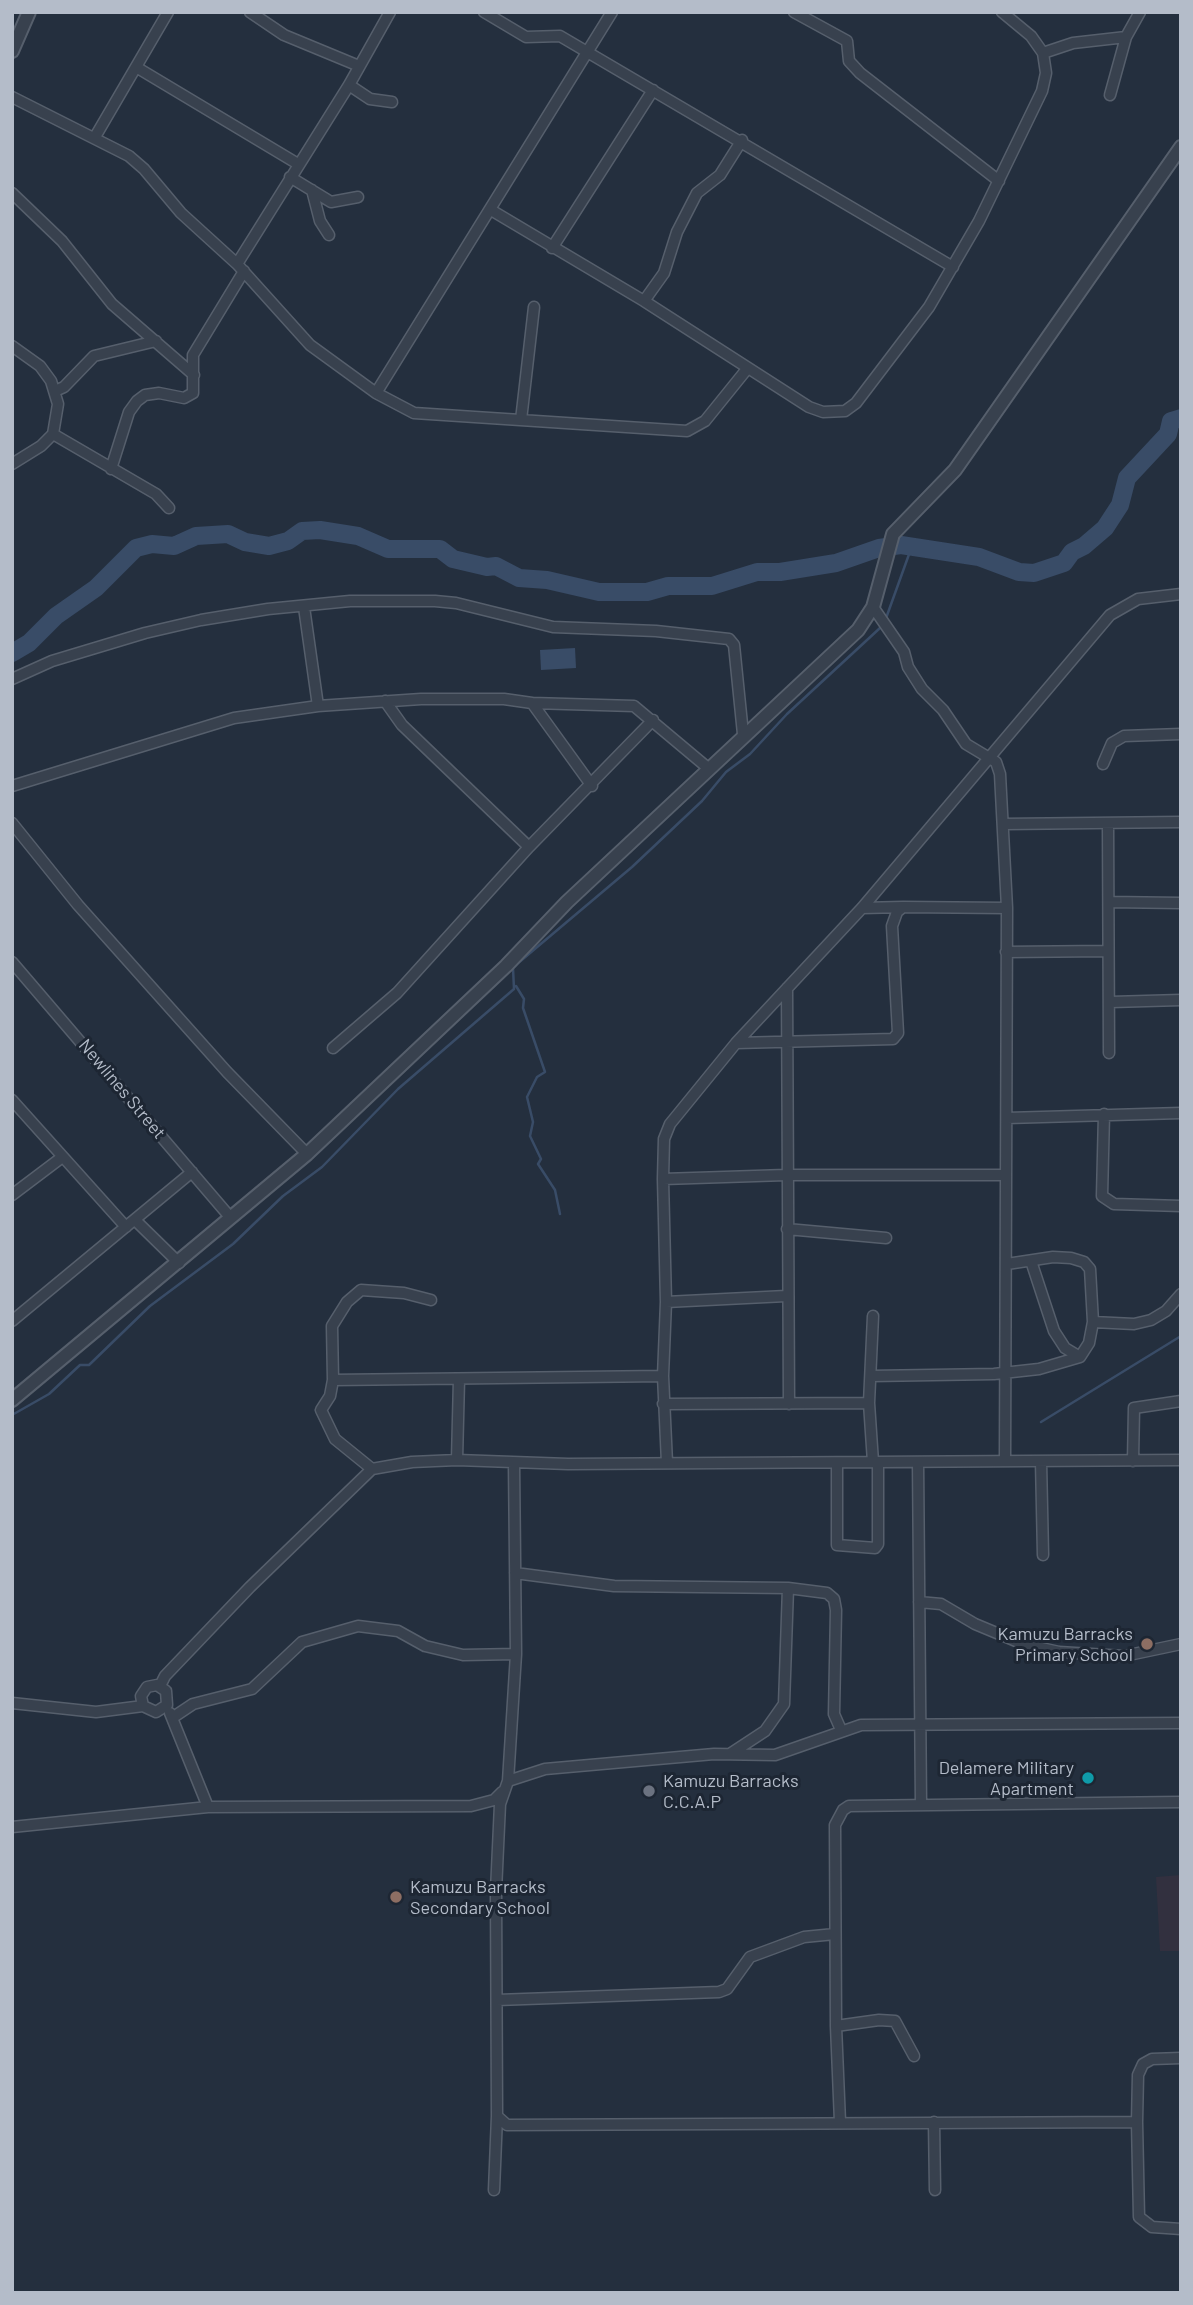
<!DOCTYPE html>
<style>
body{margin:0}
#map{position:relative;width:1193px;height:2305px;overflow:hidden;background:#242f3e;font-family:Barlow,sans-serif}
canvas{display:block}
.frame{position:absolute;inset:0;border:14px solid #b4bcc9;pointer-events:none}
</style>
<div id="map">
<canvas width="1193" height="2305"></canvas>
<div class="frame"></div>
</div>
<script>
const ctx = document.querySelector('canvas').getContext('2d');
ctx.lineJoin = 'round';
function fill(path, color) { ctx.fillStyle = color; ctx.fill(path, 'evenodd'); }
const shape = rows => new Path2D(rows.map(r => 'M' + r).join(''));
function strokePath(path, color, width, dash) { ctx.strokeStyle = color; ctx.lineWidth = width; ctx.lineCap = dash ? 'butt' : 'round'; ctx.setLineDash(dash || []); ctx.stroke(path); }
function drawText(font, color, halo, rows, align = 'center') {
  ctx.font = font + ' Barlow,sans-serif'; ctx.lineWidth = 6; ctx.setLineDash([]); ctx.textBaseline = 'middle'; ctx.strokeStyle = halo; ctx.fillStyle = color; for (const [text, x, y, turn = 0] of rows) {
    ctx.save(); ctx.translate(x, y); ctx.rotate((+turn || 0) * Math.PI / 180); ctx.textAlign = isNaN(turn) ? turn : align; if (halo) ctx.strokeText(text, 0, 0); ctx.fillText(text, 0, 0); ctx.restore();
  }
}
fill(shape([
 [1181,1875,1181,1951,1160,1951,1156,1877]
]), '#32303f');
fill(shape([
 [575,648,576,668,541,670,540,650]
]), '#394c67');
strokePath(shape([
 [885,621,912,546],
 [516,986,524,999,523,1008,545,1072,537,1077,527,1097,533,1122,530,1136,541,1159,538,1164,555,1190,560,1214],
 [12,1415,49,1394,80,1365,89,1365,150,1306,233,1244,283,1196,322,1167,398,1089,514,989,513,968,517,964,632,867,702,801,726,772,750,754,787,714,880,628],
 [1041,1422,1181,1336]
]), '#394c67', 2.5);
strokePath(shape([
 [12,653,29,643,56,616,96,588,136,548,152,544,174,546,196,536,228,534,245,542,269,546,288,541,302,531,320,530,358,536,388,549,440,549,453,559,487,567,496,566,519,578,547,580,599,592,647,592,668,586,712,586,757,572,780,572,836,563,879,548,901,545,979,557,1019,572,1034,573,1064,563,1072,552,1084,546,1105,528,1120,505,1127,478,1168,434,1171,421,1181,418]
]), '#394c67', 18);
const minor = shape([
 [250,12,284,35,359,66],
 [484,12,526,37,560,36,953,267],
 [794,12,847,41,849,61,860,73,999,181],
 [1043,53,1073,43,1126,37],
 [136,67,298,164],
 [349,85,370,99,392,102],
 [1110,95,1126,37,1140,12],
 [12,97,129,156,144,169,181,213,237,264,310,345,376,393,414,413,687,431,705,421,747,369],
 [95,137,168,12],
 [290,177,331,202,358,197],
 [312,190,320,221,329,235],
 [12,193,62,241,112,304,194,375],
 [491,210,644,301,809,407,823,412,845,411,856,403,929,307,979,221,1042,91,1046,73,1043,53,1031,36,1002,12],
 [552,248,653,90],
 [237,264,349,85,390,12],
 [644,301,664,273,677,232,697,193,720,175,742,140],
 [12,346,40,366,51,381,58,404,53,434,41,446,12,464],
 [55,391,64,387,94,356,156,341],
 [376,393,612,12],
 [521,420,534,307],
 [53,434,156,494,169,508],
 [111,469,129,412,137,401,145,395,159,393,184,398,193,393,193,355,244,271],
 [304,607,318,706],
 [873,607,904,652,908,667,922,689,943,710,966,744,996,762,1000,774,1007,908,1005,1461],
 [12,679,52,661,145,633,201,620,268,609,350,601,435,601,456,603,553,627,656,631,729,639,734,645,743,734],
 [385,701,402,725,529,847],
 [532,703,592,786],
 [1103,764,1112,743,1124,736,1181,734],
 [12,786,234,718,318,706,421,699,504,699,532,703,634,706,708,768],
 [12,823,78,905,227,1072,307,1154],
 [1004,824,1181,822],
 [1108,824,1109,1053],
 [1109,902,1181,903],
 [862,908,903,907],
 [1006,952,1106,951],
 [12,962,230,1217],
 [787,988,789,1404],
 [1111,1002,1181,1000],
 [736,1043,893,1039,898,1033,892,926,897,912,903,907,1007,908],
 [333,1048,397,993,529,847,653,720],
 [12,1100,126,1227],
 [1104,1114,1102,1196,1114,1204,1181,1206],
 [1007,1118,1181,1113],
 [663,1179,786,1175,1005,1175],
 [12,1195,61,1158],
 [135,1220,179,1263],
 [787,1229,886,1238],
 [1031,1261,1054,1331,1065,1348,1080,1357],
 [666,1302,786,1296],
 [873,1316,869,1403,873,1462],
 [12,1321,192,1172],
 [1093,1322,1134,1324,1151,1320,1166,1311,1181,1294],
 [871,1376,994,1374,1039,1369,1080,1357,1089,1343,1093,1322,1090,1269,1084,1262,1071,1258,1053,1257,1007,1264],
 [333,1380,663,1376],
 [663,1404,869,1403],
 [457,1460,459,1379],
 [1041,1461,1043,1555],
 [1133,1461,1134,1408,1181,1401],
 [918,1462,921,1805],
 [667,1463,663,1376,666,1302,663,1179,664,1139,670,1124,736,1043,862,908,1110,615,1138,599,1181,594],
 [837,1463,837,1545,875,1548,878,1544,878,1462],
 [372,1469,335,1439,321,1410,330,1396,333,1380,332,1326,347,1302,361,1290,404,1293,431,1300],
 [515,1573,614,1586,788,1588,827,1593,834,1599,836,1610,834,1714,841,1730],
 [919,1602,941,1604,975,1624,1023,1644,1059,1652,1124,1656,1181,1644],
 [160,1686,165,1676,250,1587,372,1469,412,1462,457,1460,568,1464,1181,1460],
 [12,1703,96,1712,143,1706,156,1712,167,1705,166,1691,157,1685,147,1687,141,1696,143,1706],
 [170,1713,208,1807],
 [172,1718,193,1704,252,1689,302,1642,358,1626,398,1631,425,1646,463,1655,516,1654],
 [730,1754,765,1731,784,1704,788,1588],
 [508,1781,516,1654,514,1463],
 [12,1827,208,1807,471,1806,494,1800,502,1792],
 [497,2000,719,1992,727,1989,750,1957,804,1937,835,1934],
 [836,2026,879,2020,895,2021,914,2056],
 [1181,2058,1152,2059,1143,2064,1138,2075,1137,2122,1139,2217,1152,2227,1181,2229],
 [840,2122,836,2026,835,1825,843,1810,849,1806,1181,1802],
 [934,2122,935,2190],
 [1137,2122,507,2125,497,2116,496,1891,500,1804,508,1781,545,1769,714,1754,775,1755,861,1725,1181,1723],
 [494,2190,497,2116]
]);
const tertiary = shape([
 [12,51,29,12],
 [12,1400,307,1154,506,966,567,902,858,630,873,607,893,534,955,470,1181,147]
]);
strokePath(minor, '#565f6c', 13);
strokePath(tertiary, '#565f6c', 16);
strokePath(minor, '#38414e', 10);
strokePath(tertiary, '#38414e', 12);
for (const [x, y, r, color] of [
 [1147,1644,7,"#8d6e63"],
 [1088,1778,7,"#0f9aa8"],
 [649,1791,7,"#6b7280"],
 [396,1897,7,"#8d6e63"]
]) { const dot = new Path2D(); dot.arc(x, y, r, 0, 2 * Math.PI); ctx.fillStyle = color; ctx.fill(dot); strokePath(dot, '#1d2633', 2.5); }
drawText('18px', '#b4bcc9', '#1d2633', [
 ["Newlines Street",122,1089,50]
]);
drawText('18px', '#b4bcc9', '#1d2633', [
 ["Kamuzu Barracks",1133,1634],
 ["Primary School",1133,1655],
 ["Delamere Military",1074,1768],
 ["Apartment",1074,1789],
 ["Kamuzu Barracks",663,1781,"left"],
 ["C.C.A.P",663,1802,"left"],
 ["Kamuzu Barracks",410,1887,"left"],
 ["Secondary School",410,1908,"left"]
], 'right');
</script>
